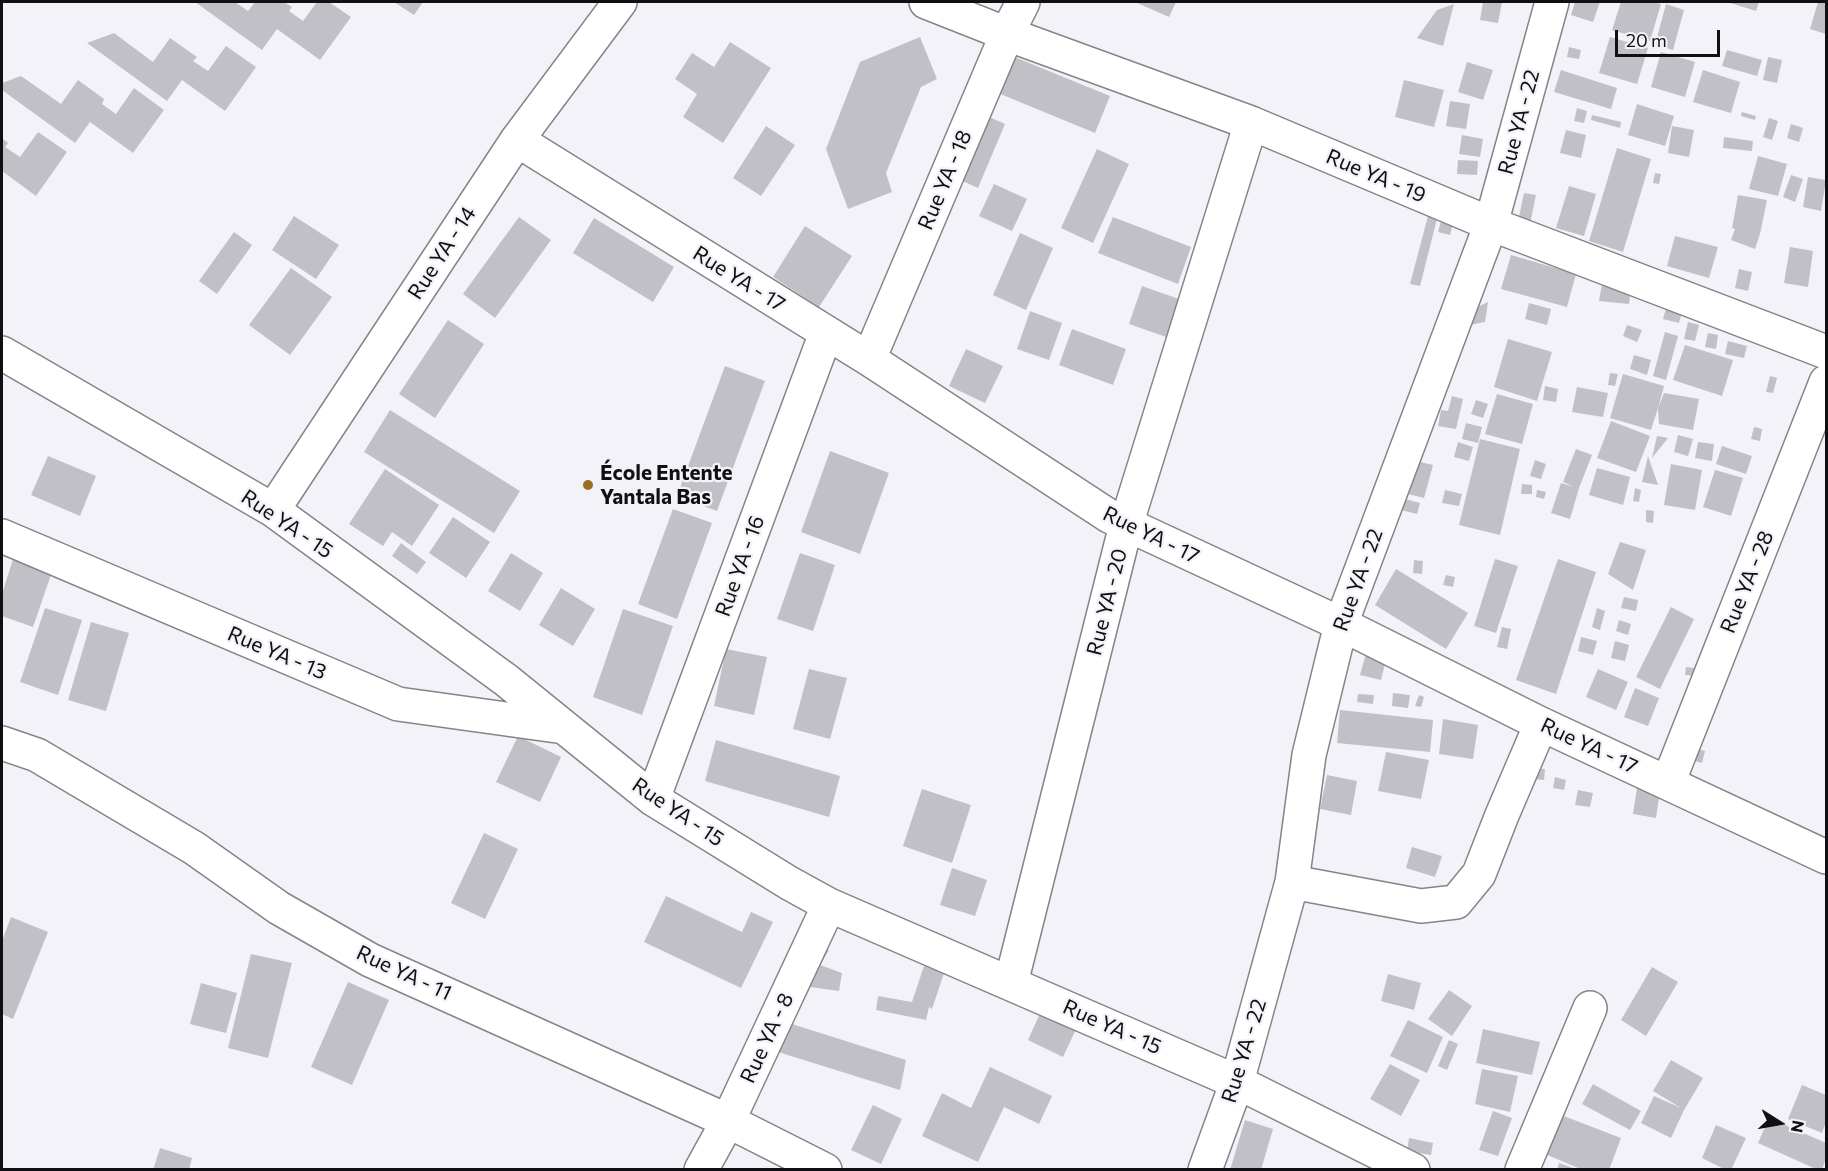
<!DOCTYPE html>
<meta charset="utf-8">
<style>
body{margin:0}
#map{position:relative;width:1828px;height:1171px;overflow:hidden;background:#f2f2f8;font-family:Commissioner,sans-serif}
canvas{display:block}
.frame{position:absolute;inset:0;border:3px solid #101012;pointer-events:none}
.north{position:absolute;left:1750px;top:1093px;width:60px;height:60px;-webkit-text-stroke:4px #f2f2f8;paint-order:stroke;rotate:101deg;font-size:16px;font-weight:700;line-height:24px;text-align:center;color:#101012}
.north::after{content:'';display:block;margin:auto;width:21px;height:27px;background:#101012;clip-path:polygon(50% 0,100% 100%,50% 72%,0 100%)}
.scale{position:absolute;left:1615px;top:30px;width:105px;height:27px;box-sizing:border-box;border:3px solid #101012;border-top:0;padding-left:8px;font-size:18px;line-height:21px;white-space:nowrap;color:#101012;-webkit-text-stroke:4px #f2f2f8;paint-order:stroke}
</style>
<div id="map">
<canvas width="1828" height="1171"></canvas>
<div class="frame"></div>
<div class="north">N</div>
<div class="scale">20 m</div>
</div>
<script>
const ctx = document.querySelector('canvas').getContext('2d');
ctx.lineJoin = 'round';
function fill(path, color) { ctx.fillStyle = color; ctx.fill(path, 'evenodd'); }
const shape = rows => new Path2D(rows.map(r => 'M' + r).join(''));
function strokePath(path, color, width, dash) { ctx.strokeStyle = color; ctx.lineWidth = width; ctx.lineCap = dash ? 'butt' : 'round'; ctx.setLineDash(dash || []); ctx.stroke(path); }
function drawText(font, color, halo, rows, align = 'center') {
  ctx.font = font + ' Commissioner,sans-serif'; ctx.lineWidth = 4.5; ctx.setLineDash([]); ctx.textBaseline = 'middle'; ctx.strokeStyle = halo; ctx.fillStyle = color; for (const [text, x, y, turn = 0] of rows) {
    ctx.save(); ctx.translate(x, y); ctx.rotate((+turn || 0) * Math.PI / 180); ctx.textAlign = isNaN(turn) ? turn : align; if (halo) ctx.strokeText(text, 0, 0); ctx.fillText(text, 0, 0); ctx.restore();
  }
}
fill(shape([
 [195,2,235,2,248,11,255,2,284,2,292,7,289,11,303,21,317,2,329,2,351,17,320,60,277,29,262,50],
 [394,2,423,2,414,15],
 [1135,2,1176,2,1169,17],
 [1483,2,1502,2,1498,23,1480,20],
 [1575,2,1600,2,1593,22,1571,15],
 [1621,2,1652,2,1661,4,1650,41,1612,30],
 [1727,2,1759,2,1756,11],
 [1818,2,1826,2,1826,34,1810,29],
 [1454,4,1443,46,1417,38,1437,10],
 [1666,4,1684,10,1673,50,1655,45],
 [114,33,153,62,170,38,197,57,193,61,208,71,226,46,256,67,225,111,182,80,167,101,87,43],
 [920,37,937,79,921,87,886,173,892,192,848,209,826,149,860,62],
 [1610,37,1648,48,1637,84,1599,73],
 [730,42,771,68,723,143,683,117,697,94,675,79,692,53,714,67],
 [1569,47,1581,50,1579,59,1567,57],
 [1727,50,1762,60,1757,76,1722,66],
 [1661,52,1695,62,1685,97,1651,87],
 [1012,56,1110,96,1095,133,998,93],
 [1768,57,1782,60,1777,83,1763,80],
 [1467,62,1493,70,1483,100,1458,92],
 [1561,70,1617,88,1611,109,1554,92],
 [1703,70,1740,82,1731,113,1693,102],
 [21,76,61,104,78,80,104,99,102,104,116,114,134,88,164,110,133,153,90,122,75,143,2,90,2,83],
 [1404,80,1444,90,1434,127,1395,117],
 [1450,101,1470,104,1466,129,1446,126],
 [1637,104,1674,116,1665,146,1628,135],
 [1577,108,1587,111,1584,123,1574,121],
 [1742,112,1756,116,1755,120,1741,116],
 [985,115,1005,124,978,188,958,179],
 [1592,115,1621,122,1620,128,1591,120],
 [1769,118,1778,121,1772,140,1763,137],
 [1791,124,1803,128,1799,142,1787,138],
 [766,126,795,145,761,196,733,178],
 [1672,126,1694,130,1689,157,1668,153],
 [1566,130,1586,135,1581,158,1560,153],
 [38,132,67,152,36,196,2,171,2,138,8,143,5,147,20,157],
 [1462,135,1483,139,1480,157,1459,154],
 [1724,137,1753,141,1752,151,1723,148],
 [1617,148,1651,159,1623,252,1589,241],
 [1097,149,1129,164,1093,243,1061,228],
 [1758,156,1787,164,1778,196,1749,189],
 [1458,160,1478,161,1477,175,1457,174],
 [1655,173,1661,174,1659,184,1653,183],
 [1791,175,1803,179,1795,202,1783,197],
 [1808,177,1826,180,1821,211,1803,207],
 [994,184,1027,199,1012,231,979,216],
 [1569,186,1596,194,1584,236,1556,228],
 [1524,193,1536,195,1530,224,1518,222],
 [1738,195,1767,200,1760,234,1755,249,1731,240,1735,229,1732,228],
 [294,216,339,245,316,279,272,250],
 [1428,216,1437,219,1420,286,1410,284],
 [519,217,551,240,495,318,463,294],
 [1113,217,1191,247,1178,284,1098,253],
 [1442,217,1454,220,1450,235,1438,232],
 [594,218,674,267,653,302,573,253],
 [805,226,852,256,819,307,773,277],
 [234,232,252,245,217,294,199,281],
 [1020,233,1053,248,1026,310,993,295],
 [1675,236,1718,247,1709,278,1667,266],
 [1790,247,1813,251,1808,287,1784,283],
 [1511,255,1576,274,1567,307,1501,289],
 [291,268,332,297,290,355,249,325],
 [1739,269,1752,272,1748,291,1735,288],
 [1602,284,1631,287,1629,304,1599,301],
 [1142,286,1179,299,1166,337,1129,324],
 [1488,302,1485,322,1465,326,1469,311],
 [1529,303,1551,309,1547,325,1525,319],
 [1667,305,1683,309,1679,323,1663,319],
 [1030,311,1062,323,1049,360,1017,349],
 [448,320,484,344,435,418,399,394],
 [1688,322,1699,325,1695,341,1684,339],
 [1627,325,1642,330,1637,342,1623,336],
 [1072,329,1126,349,1113,385,1059,365],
 [1665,332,1678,336,1666,380,1653,376],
 [1708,333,1718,335,1716,349,1705,347],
 [1508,339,1552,352,1537,401,1494,387],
 [1728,341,1747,346,1744,358,1725,354],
 [1685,345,1733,360,1722,396,1673,380],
 [966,349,1003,366,985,403,949,386],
 [1634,355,1651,360,1647,375,1630,369],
 [725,366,765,381,717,511,677,496],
 [1610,373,1618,374,1615,386,1608,385],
 [1623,374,1664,386,1658,408,1664,393,1699,399,1693,430,1659,424,1658,408,1651,430,1610,418],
 [1770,376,1777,378,1773,393,1766,392],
 [1545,386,1558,389,1556,402,1543,400],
 [1577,387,1608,393,1603,417,1572,412],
 [1497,394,1533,404,1522,444,1485,434],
 [1452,396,1463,399,1456,429,1438,426,1441,410,1448,411],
 [1476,400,1488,404,1483,418,1471,414],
 [390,410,520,491,494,533,364,452],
 [1611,421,1650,436,1636,472,1597,458],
 [1466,423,1482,427,1478,443,1462,439],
 [1754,427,1762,429,1760,441,1751,439],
 [1678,435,1693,439,1688,456,1674,452],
 [1657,436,1668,438,1652,458],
 [1480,439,1520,449,1500,535,1459,525],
 [1458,442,1473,447,1469,461,1454,457],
 [1698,442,1714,444,1712,461,1695,458],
 [1722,446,1752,456,1746,474,1716,464],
 [1576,449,1592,455,1579,488,1570,519,1551,513,1561,483,1574,487,1563,482],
 [830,451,889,473,860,554,801,532],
 [48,456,96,476,80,516,31,495],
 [1648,456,1658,485,1642,482],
 [1412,460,1433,465,1424,498,1404,493],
 [1535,460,1546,464,1541,479,1530,476],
 [1671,464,1702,470,1695,510,1664,505],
 [1597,468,1630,477,1623,505,1589,495],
 [385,469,439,505,412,546,392,532,383,546,349,524],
 [1715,470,1743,478,1731,516,1703,507],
 [1522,484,1532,485,1532,494,1521,494],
 [1635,488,1641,490,1639,502,1633,501],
 [1445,490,1462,494,1459,506,1442,503],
 [1537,490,1546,492,1544,499,1536,497],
 [1405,499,1420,503,1417,514,1401,510],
 [673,509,712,523,677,619,638,604],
 [1646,510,1654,511,1653,523,1646,522],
 [453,517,490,542,466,578,429,553],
 [1620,542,1646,550,1633,590,1608,574],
 [401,543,426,562,417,574,392,556],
 [511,553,543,573,520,611,488,591],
 [800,553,835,565,813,631,777,619],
 [14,556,53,569,33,627,2,616,2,594],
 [1495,559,1518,566,1496,633,1474,626],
 [1558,559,1596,572,1556,694,1516,680],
 [1414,560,1423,561,1422,574,1413,573],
 [1396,569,1468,613,1446,649,1375,605],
 [1446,575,1455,577,1453,587,1443,585],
 [561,588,595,609,573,646,539,625],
 [1624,597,1638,600,1636,611,1621,608],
 [1671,607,1694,619,1660,689,1636,677],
 [45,608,82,620,58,695,20,682],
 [1597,608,1605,611,1600,630,1592,627],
 [623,609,673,626,642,715,593,697],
 [1619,620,1631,624,1628,635,1616,631],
 [91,622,129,633,106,711,68,700],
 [1502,627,1511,629,1507,649,1497,647],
 [1581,637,1597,641,1593,655,1578,651],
 [1615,641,1629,645,1625,661,1611,658],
 [726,649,767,657,754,715,714,706],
 [1367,650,1387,656,1381,680,1360,675],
 [1686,667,1701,669,1700,676,1685,675],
 [809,669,847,678,830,739,793,729],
 [1598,669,1628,682,1616,710,1586,697],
 [1635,688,1659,698,1648,726,1624,717],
 [1393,693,1410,695,1408,708,1392,706],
 [1358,694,1374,695,1373,704,1357,702],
 [1419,695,1424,697,1421,707,1415,706],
 [1340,710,1433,720,1430,752,1337,743],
 [1443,719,1478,725,1473,759,1439,754],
 [518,736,561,757,540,802,496,782],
 [716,740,840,776,829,817,705,781],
 [1698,749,1705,751,1702,763,1695,761],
 [1386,752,1429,760,1421,799,1378,791],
 [1535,768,1545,769,1544,780,1534,779],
 [1327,775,1357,781,1351,815,1320,809],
 [1555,777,1566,780,1564,790,1553,788],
 [1637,788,1660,791,1656,818,1633,814],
 [922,789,971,805,952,863,903,846],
 [1578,790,1593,793,1590,807,1575,805],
 [484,833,518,849,485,919,451,903],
 [1412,847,1442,856,1435,877,1406,868],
 [952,868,987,880,975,916,940,905],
 [666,896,742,932,751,912,773,922,741,988,644,942],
 [11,917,48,932,13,1019,2,1014,2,941],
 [810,947,829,950,820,965,842,973,839,991,810,987,804,998,789,991],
 [251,954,292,963,268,1058,228,1048],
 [924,966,944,973,932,1009,929,1007,926,1020,876,1010,878,996,912,1002],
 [1652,967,1678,982,1646,1036,1621,1020],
 [1388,974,1421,983,1414,1010,1381,1001],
 [348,982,389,1000,352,1085,311,1067],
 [201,983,237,993,226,1033,190,1024],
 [1449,990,1472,1006,1452,1036,1428,1019],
 [1042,1009,1078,1025,1063,1057,1028,1040],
 [776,1019,906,1060,900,1090,762,1047],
 [1408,1020,1443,1037,1427,1073,1390,1056],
 [1483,1029,1540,1042,1532,1075,1476,1063],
 [1449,1040,1458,1044,1447,1070,1438,1066],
 [1671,1060,1703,1078,1684,1110,1671,1138,1641,1123,1654,1096,1681,1108,1653,1091],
 [1390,1064,1420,1080,1401,1116,1370,1099],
 [990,1067,1052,1096,1039,1124,1004,1107,978,1162,922,1136,942,1093,971,1108],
 [1482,1069,1518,1076,1510,1112,1475,1104],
 [1593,1084,1641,1111,1630,1130,1582,1104],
 [1802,1085,1826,1095,1826,1122,1822,1133,1788,1119],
 [873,1105,902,1119,881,1164,851,1150],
 [1493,1111,1512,1118,1498,1156,1479,1150],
 [1561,1115,1621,1138,1609,1170,1583,1170,1545,1154],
 [1769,1118,1826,1143,1826,1158,1822,1170,1818,1170,1758,1143],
 [1245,1120,1273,1129,1261,1170,1230,1170],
 [1716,1125,1746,1138,1731,1170,1726,1170,1702,1158],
 [1409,1138,1433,1143,1431,1155,1407,1151],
 [160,1148,192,1158,189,1170,153,1170],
 [1559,1163,1576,1169,1576,1170,1557,1170]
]), '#c1c0c6');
const minor = shape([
 [926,2,1007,34,1251,123,1491,224,1826,352],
 [517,140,869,359,1109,516,1341,624,1541,724,1826,857],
 [2,353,273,510,506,680,653,799,789,883,829,905,1237,1082,1413,1170],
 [869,359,1007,34,1023,2],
 [273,510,517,140,620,2],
 [2,536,398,704,564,727],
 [2,743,37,755,194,848,279,908,370,960,728,1121,825,1170],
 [1668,783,1826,382],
 [653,799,826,333],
 [1292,882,1421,906,1456,902,1479,874,1502,815,1541,724],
 [1011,983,1126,525,1251,123],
 [701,1170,728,1121,829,905],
 [1205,1170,1237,1082,1292,882,1309,755,1341,624,1491,224,1552,2],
 [1522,1170,1590,1008]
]);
strokePath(minor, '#848489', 36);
strokePath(minor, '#fff', 33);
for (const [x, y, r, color] of [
 [588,485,6,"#9c6e1f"]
]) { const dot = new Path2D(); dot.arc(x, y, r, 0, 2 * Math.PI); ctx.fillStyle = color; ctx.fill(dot); strokePath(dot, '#f2f2f8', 2); }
drawText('21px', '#101012', '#f2f2f8', [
 ["Rue YA - 22",1519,122,-75],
 ["Rue YA - 19",1376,176,23],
 ["Rue YA - 18",945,180,-67],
 ["Rue YA - 14",442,253,-57],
 ["Rue YA - 17",739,279,32],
 ["Rue YA - 15",287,524,34],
 ["Rue YA - 17",1151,535,26],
 ["Rue YA - 16",740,566,-70],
 ["Rue YA - 22",1358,580,-70],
 ["Rue YA - 28",1747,582,-68],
 ["Rue YA - 20",1107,602,-76],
 ["Rue YA - 13",277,653,23],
 ["Rue YA - 17",1589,746,25],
 ["Rue YA - 15",678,812,34],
 ["Rue YA - 11",404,973,25],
 ["Rue YA - 15",1112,1027,24],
 ["Rue YA - 8",767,1038,-65],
 ["Rue YA - 22",1244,1051,-73]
]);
drawText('bold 21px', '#101012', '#f2f2f8', [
 ["École Entente",600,473],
 ["Yantala Bas",600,497]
], 'left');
</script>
